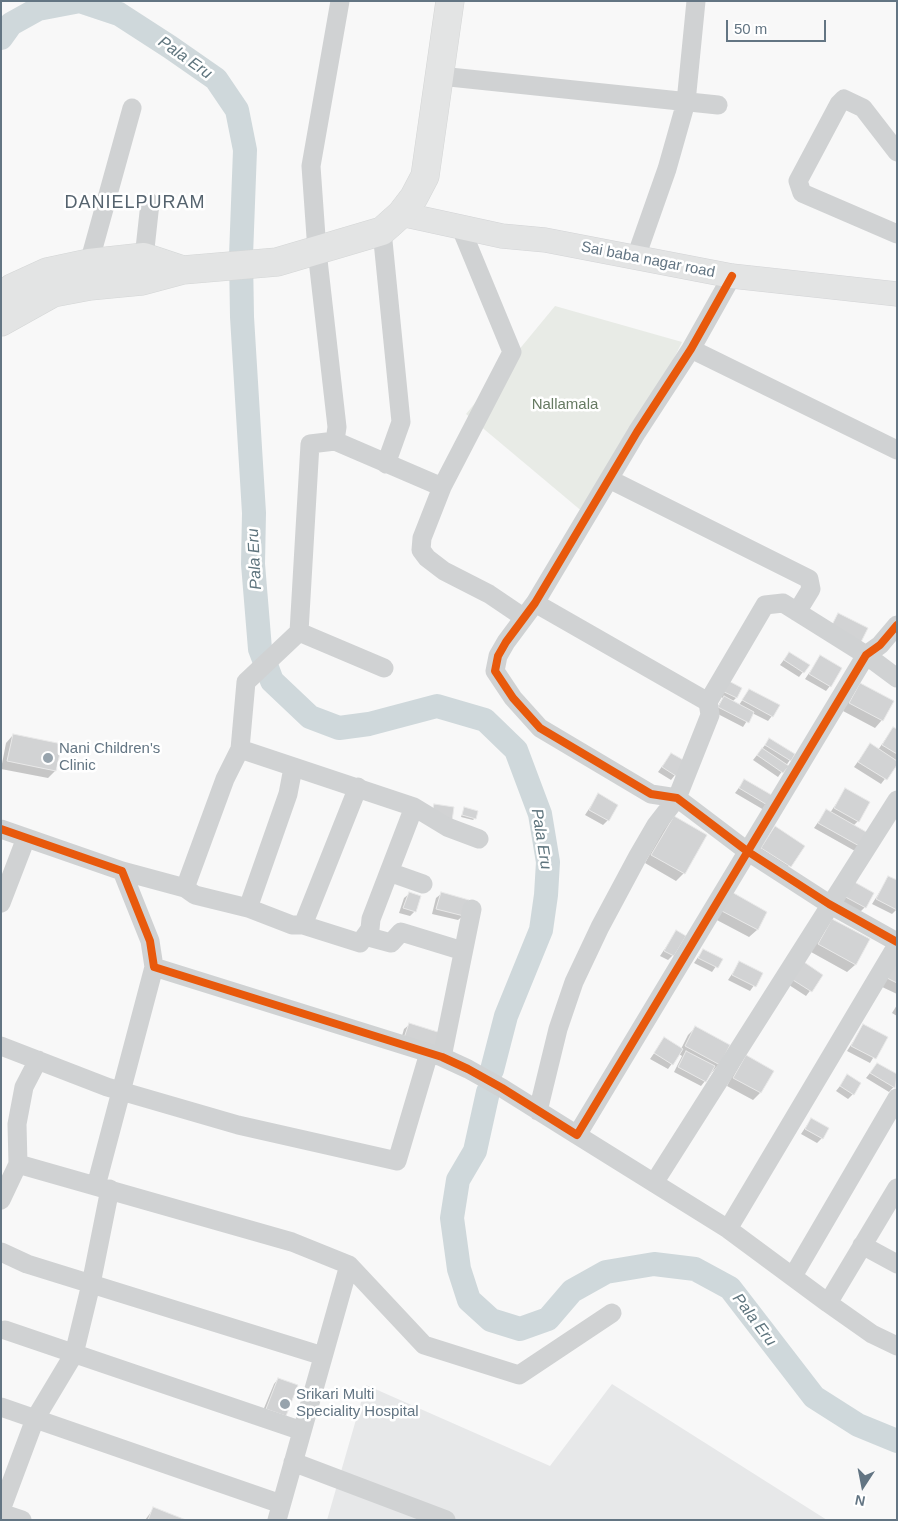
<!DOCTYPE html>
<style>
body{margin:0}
#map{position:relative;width:898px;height:1521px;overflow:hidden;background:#f8f8f8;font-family:Helvetica,sans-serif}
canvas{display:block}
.frame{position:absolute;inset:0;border:2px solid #637583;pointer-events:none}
.north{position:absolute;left:838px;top:1461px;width:50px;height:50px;-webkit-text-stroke:4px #fff;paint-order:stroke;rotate:191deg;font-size:14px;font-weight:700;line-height:20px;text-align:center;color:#637583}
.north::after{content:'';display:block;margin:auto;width:18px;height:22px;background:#637583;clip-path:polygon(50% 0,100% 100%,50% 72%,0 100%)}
.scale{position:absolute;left:726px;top:20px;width:100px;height:22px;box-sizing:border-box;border:2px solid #637583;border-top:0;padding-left:6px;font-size:15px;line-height:18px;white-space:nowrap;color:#637583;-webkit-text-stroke:4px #fff;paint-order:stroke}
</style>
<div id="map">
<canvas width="898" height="1521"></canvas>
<div class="frame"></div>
<div class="north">N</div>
<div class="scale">50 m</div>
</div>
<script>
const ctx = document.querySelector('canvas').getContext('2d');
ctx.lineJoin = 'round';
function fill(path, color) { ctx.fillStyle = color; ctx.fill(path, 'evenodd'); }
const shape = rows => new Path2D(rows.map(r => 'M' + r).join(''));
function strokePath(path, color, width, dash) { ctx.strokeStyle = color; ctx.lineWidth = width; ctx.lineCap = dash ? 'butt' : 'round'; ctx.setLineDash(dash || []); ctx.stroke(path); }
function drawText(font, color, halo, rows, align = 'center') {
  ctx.font = font + ' Helvetica,sans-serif'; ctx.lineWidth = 5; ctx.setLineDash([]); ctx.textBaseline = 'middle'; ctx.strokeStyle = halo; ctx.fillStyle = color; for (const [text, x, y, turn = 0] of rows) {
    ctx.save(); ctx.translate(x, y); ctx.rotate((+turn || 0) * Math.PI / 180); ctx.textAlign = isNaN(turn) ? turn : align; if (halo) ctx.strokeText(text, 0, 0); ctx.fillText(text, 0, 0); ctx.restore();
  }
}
fill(shape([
 [612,1384,827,1520,327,1520,366,1385,550,1466]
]), '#e7e8e9');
fill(shape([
 [555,306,682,342,660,387,584,513,466,414]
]), '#e8ebe6');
fill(shape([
 [789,653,803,672,799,677,780,665],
 [820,657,830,686,826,691,805,679],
 [725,681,736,698,732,702,739,705,749,690,772,716,768,721,752,713,743,727,714,712,723,698,716,695],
 [860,685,882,720,875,728,843,711,852,692],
 [893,728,897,730,897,763,881,784,854,767,870,745,878,750],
 [13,735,60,745,55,771,48,778,1,769,6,743],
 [769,740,790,760,778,777,753,760],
 [671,754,675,775,671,780,658,772],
 [744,781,773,798,764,810,735,793],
 [845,790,858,821,853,826,867,834,855,851,814,828,826,811,830,813],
 [598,795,608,820,603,825,585,815],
 [464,809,475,818,473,820,461,817],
 [674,818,684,873,676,881,645,863,666,825],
 [775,828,803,846,783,874,755,856],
 [889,877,897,909,892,914,872,904],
 [849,880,865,907,860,912,837,899],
 [409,894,415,911,410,916,399,913,404,898],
 [441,894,463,916,458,920,432,914,436,898],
 [722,900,766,912,757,930,749,937,713,918],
 [833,920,868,940,855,965,847,972,811,952,825,928],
 [676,932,673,955,668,960,660,956],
 [703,950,721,959,712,972,694,963],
 [897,958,897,994,880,986],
 [740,962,762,974,750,991,728,980],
 [800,969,822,975,806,996,789,985],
 [897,1005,897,1016,892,1013],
 [409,1025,442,1035,399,1046,404,1029],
 [864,1025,886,1037,870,1063,847,1051],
 [695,1028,719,1064,701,1086,674,1072,682,1056,679,1054,668,1069,650,1059,664,1039,681,1049,688,1035],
 [746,1057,760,1093,753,1100,727,1086,738,1064],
 [877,1064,897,1076,897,1083,889,1092,866,1078],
 [848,1076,853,1094,848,1099,836,1091],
 [811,1119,822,1138,817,1143,801,1134],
 [278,1379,296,1386,262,1413,274,1384],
 [154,1508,183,1520,145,1520]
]), '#0003');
strokePath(shape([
 [1,38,11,24,38,9,80,1,119,14,170,47,216,79,237,110,245,150,241,256,242,317,254,513,253,564,260,649,272,681,310,717,339,728,369,724,437,706,485,720,516,750,540,814,548,862,546,895,541,930,506,1016,492,1070],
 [488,1092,475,1151,458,1180,452,1218,459,1269,469,1300,491,1320,520,1329,548,1319,572,1291,606,1272,654,1264,695,1269,730,1288,814,1397,858,1425,897,1441]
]), '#cfd8db', 24);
const building = shape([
 [838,613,868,628,861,642,831,627,838,613],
 [789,652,810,665,804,673,784,660,789,652],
 [820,655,842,668,831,687,809,674,820,655],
 [725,679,742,688,737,698,720,690,725,679],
 [860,683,894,701,883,721,849,703,860,683],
 [749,689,780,705,773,717,742,700,749,689],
 [724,696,754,712,749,723,718,707,724,696],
 [893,727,897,729,897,754,882,745,893,727],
 [13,734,62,744,56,771,7,761,13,734],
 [769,738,795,754,791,761,765,745,769,738],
 [870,743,897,761,897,765,887,780,858,762,870,743],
 [762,748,789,766,783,773,757,755,762,748],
 [671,753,685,761,676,776,662,767,671,753],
 [744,779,775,797,769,806,739,788,744,779],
 [845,788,870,802,859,822,834,808,845,788],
 [598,793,618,805,609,821,589,810,598,793],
 [434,804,454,807,452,821,431,817,434,804],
 [464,807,478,811,476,819,462,815,464,807],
 [826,809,868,833,861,847,818,823,826,809],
 [674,816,707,835,685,874,651,855,674,816],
 [775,826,805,846,791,867,761,848,775,826],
 [888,876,897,880,897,910,876,899,888,876],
 [849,879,874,893,866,908,840,894,849,879],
 [730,891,767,912,758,930,720,910,730,891],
 [409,892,421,896,416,912,403,908,409,892],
 [441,892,469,900,464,916,436,909,441,892],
 [832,919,870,939,856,965,818,944,832,919],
 [676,930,686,936,674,956,664,951,676,930],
 [703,949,723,959,718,968,698,958,703,949],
 [897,959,897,983,887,978,897,959],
 [739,961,763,973,756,987,732,975,739,961],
 [804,962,823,975,812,992,793,980,804,962],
 [409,1023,444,1034,439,1052,403,1041,409,1023],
 [863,1024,888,1037,876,1059,851,1046,863,1024],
 [695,1026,730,1045,720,1065,685,1046,695,1026],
 [664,1037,683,1049,673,1065,654,1053,664,1037],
 [686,1051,715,1066,706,1082,678,1067,686,1051],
 [746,1055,774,1071,761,1093,733,1078,746,1055],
 [877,1063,897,1074,895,1088,870,1073,877,1063],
 [847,1074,861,1083,854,1095,840,1086,847,1074],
 [811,1118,829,1128,823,1139,805,1129,811,1118],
 [278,1378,298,1385,286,1416,266,1409,278,1378],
 [153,1507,186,1520,148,1520,153,1507]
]);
fill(building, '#d2d3d4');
strokePath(building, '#e8e8e8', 1);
const major = shape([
 [401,214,502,236,545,240,732,276,897,294]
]);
const highway = shape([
 [1,298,12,288,47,272,89,263,144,257,183,270],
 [1,322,53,293,90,286,142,281,183,270,277,262,382,231,401,214,414,197,425,176,450,1]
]);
strokePath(major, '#d3d4d6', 25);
strokePath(highway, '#d4d6d6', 29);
strokePath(shape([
 [340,1,311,166,317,251,337,427,335,441,442,487],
 [440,76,718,105],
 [897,152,863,108,844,99,839,104,798,181,802,193,897,234],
 [460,226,512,352,442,487,422,538,421,550,427,558,444,571,489,594,523,617],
 [382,231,401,422,386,464],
 [636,257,667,169,686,102,696,1],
 [143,267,150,203],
 [89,274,89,263,132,108],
 [732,276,691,349,637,432,535,603,506,642,498,656,495,671,513,698,540,728,651,794,677,798,747,851,829,904,897,942],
 [691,349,897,450],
 [609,479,809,579,811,589,797,612],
 [535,603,708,702],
 [299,632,310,444,335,441],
 [240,749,414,807,447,827,479,839],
 [1,829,122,871,150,941,154,967,442,1057,468,1069,502,1088,577,1135,866,655,880,645,897,625],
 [122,871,185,888,195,895,248,908,292,925,303,925,360,943,370,929,371,919,414,807],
 [389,872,423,884],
 [185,888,225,779,240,749,246,682,299,632,384,668],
 [1,903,26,838],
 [248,908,288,794,293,768],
 [303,925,358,787],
 [365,936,391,943,401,932,463,951],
 [1,1046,107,1087,238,1125,397,1161,429,1053],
 [442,1057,472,909],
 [538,1111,558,1029,574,982,600,927,638,856,656,825,677,798,710,715,708,702,765,605,783,603,866,655,897,678],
 [577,1135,728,1229,828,1303],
 [18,1164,292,1242,349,1265,277,1520],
 [654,1183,897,800],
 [96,1186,154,967],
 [897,1188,828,1303,872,1334,897,1346],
 [1,1200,18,1164,17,1124,24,1087,38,1060],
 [728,1229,897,945],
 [862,1245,897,1264],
 [1,1252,27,1264,323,1356],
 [349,1265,424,1345,519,1375,612,1313],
 [793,1276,897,1098],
 [5,1330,302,1431],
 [1,1407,281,1504],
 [293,1462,446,1520],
 [1,1510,35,1419,74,1354,91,1284,110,1189],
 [1,1513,22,1520]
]), '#d0d2d3', 19);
strokePath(major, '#e3e4e4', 24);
strokePath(highway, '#e3e4e4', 28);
strokePath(shape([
 [732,276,691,349,637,432,535,603,506,642,498,656,495,671,513,698,540,728,651,794,677,798,747,851,829,904,897,942],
 [1,829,122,871,150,941,154,967,442,1057,468,1069,502,1088,577,1135,866,655,880,645,897,625]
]), '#e8590c', 8);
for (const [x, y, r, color] of [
 [48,758,6,"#97a3ac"],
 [285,1404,6,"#97a3ac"]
]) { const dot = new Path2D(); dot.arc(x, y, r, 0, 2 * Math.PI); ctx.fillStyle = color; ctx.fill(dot); strokePath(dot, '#fff', 2); }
drawText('15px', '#637583', '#fff', [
 ["Sai baba nagar road",648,260,11]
]);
drawText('15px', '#667a62', '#fff', [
 ["Nallamala",565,405]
]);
drawText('15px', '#637583', '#fff', [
 ["Nani Children's",59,749],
 ["Clinic",59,766],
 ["Srikari Multi",296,1395],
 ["Speciality Hospital",296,1412]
], 'left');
drawText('italic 16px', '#5e747d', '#fff', [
 ["Pala Eru",185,58,35],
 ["Pala Eru",255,559,-93],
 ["Pala Eru",541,839,81],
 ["Pala Eru",754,1320,53]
]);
ctx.letterSpacing = '1px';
drawText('18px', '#55636e', '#fff', [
 ["DANIELPURAM",135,203]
]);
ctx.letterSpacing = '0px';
</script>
